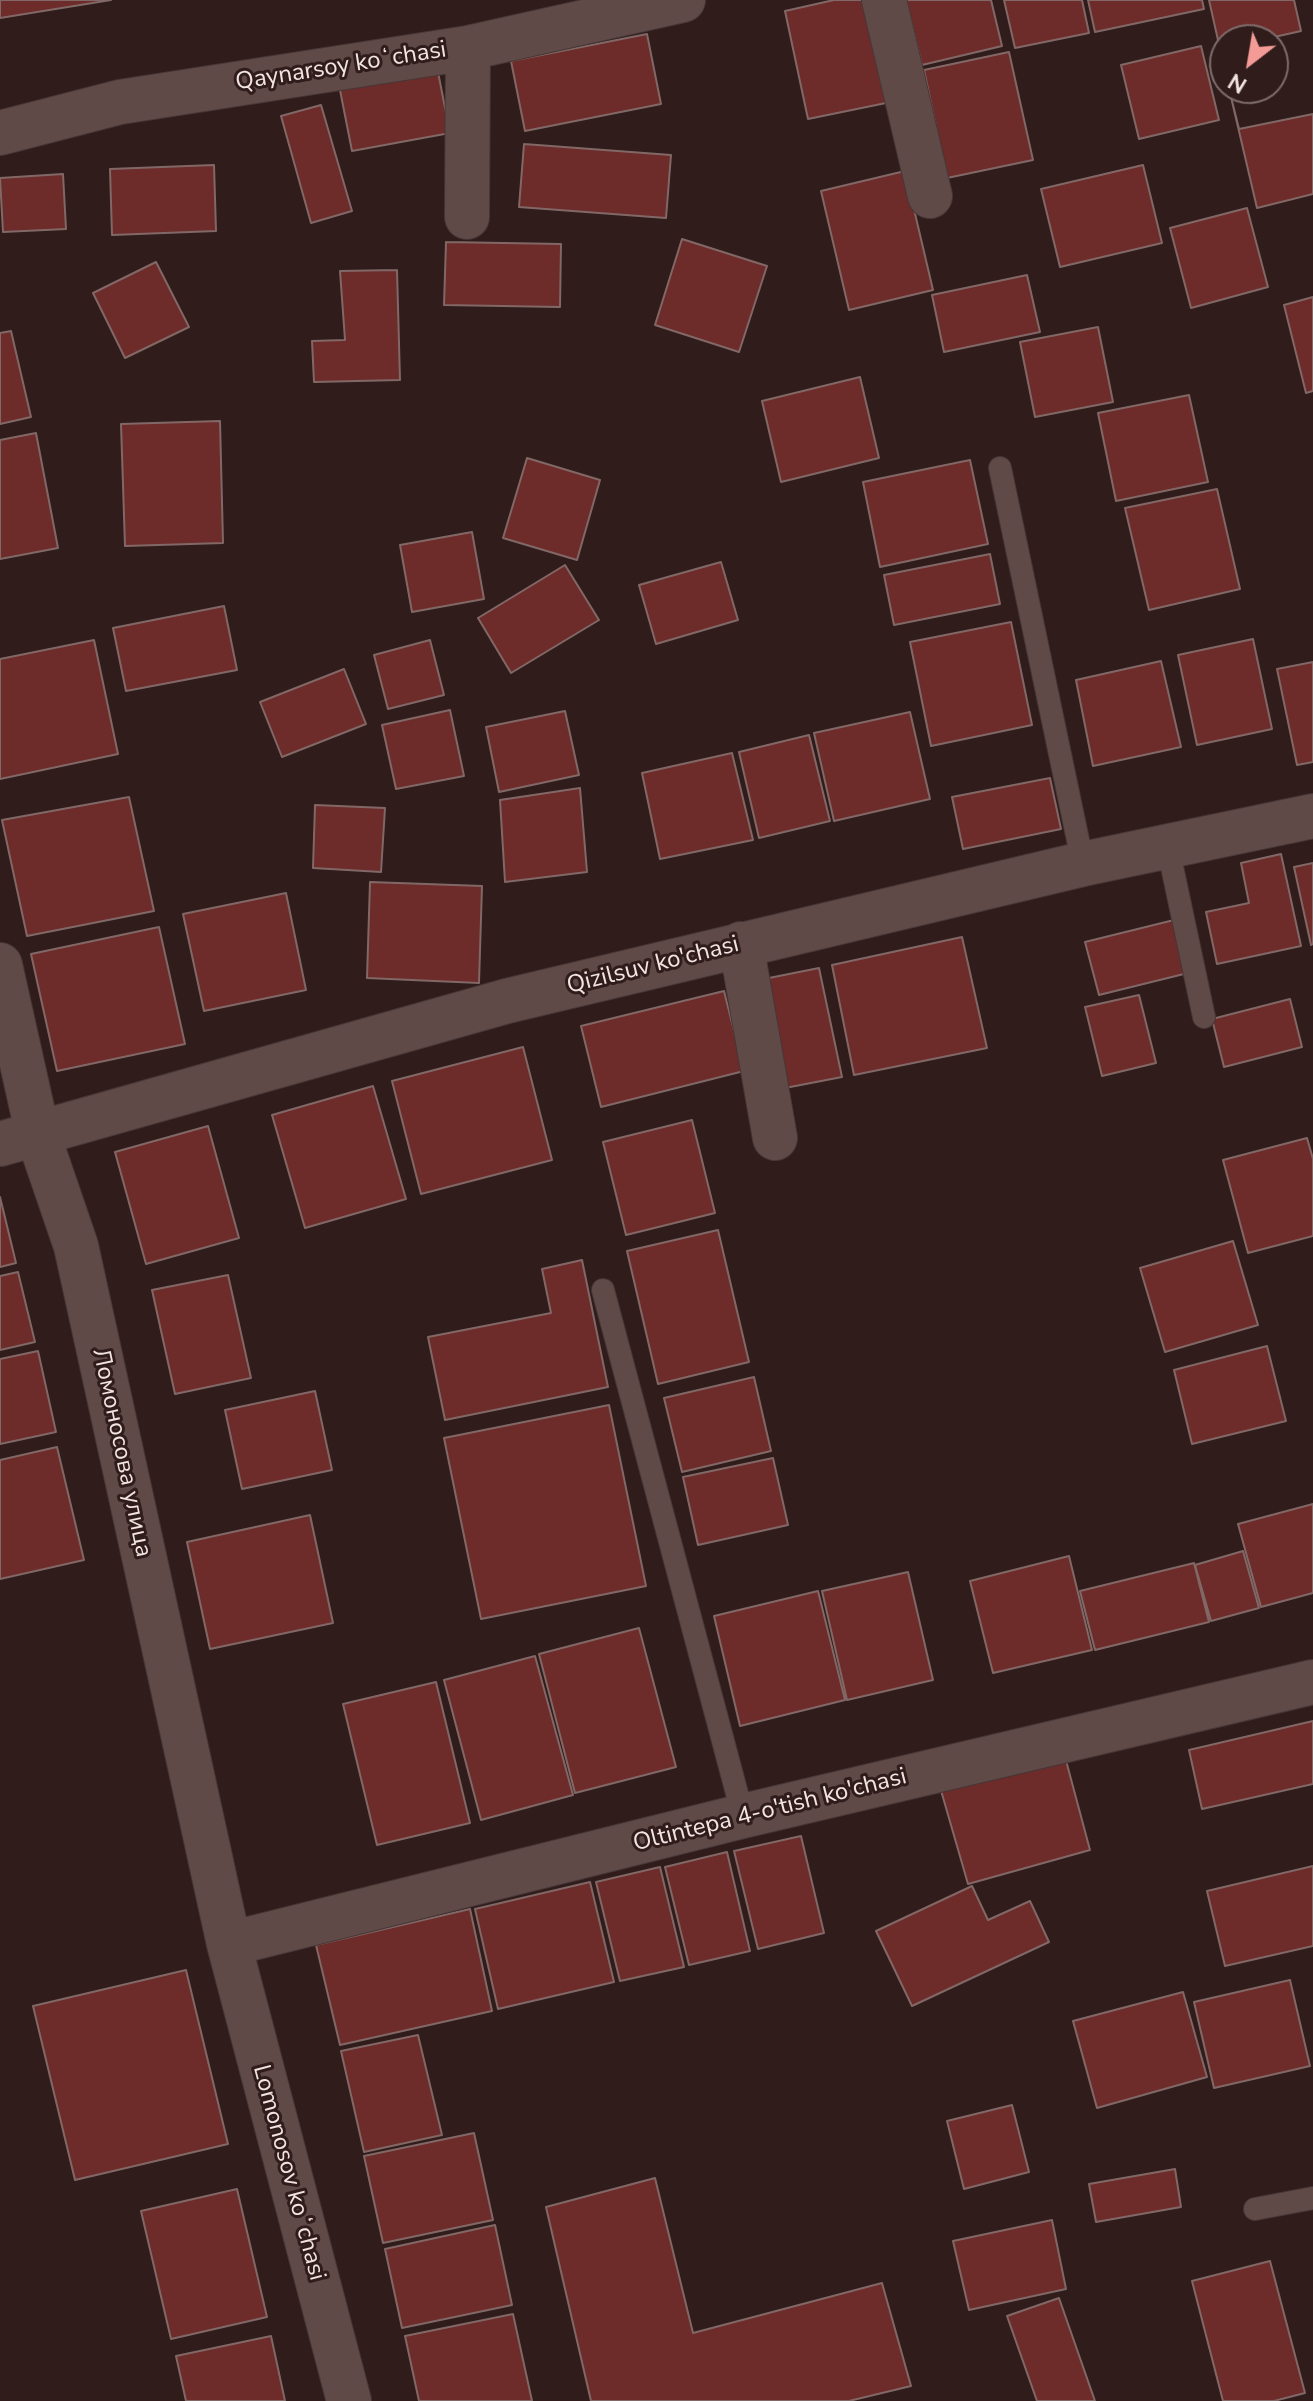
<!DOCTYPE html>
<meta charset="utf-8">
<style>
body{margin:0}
#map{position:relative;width:1313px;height:2401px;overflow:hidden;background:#2f1c1b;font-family:"Nunito Sans",sans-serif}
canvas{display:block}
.north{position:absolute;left:1209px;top:24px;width:80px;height:80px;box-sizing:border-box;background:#2f1c1b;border:2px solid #7d6c6b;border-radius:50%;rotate:211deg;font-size:22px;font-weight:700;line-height:32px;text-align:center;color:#f2e4e2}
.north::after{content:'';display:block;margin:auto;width:28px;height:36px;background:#f59b97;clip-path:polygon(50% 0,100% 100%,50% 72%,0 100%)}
</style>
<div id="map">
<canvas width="1313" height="2401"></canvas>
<div class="north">N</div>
</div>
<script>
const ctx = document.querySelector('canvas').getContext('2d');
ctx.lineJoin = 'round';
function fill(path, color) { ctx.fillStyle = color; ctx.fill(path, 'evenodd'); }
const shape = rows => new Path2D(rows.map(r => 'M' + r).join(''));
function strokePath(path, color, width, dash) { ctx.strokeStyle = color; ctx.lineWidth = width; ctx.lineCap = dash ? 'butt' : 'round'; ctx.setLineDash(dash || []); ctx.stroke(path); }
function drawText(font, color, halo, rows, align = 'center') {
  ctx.font = font + ' "Nunito Sans",sans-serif'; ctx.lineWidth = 6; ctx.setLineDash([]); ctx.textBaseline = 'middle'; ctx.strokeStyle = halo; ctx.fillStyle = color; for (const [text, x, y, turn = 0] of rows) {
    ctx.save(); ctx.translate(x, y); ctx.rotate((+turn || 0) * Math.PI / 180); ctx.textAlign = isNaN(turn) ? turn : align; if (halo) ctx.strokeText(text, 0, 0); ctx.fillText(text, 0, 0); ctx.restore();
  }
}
const building = shape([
 [0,0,111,0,0,18,0,0],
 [834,0,862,0,886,103,808,119,785,11,834,0],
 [906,0,991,0,1002,46,922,65,906,0],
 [1004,0,1082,0,1089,33,1015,48,1004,0],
 [1088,0,1202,0,1204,9,1095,32,1088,0],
 [1209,0,1294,0,1301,31,1261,40,1225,40,1225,48,1220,49,1209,0],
 [647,34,661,104,525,131,511,61,647,34],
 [1201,46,1219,120,1139,139,1121,65,1201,46],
 [1009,52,1033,160,947,178,924,70,1009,52],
 [437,67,450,133,352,151,339,85,437,67],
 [1231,97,1239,129,1313,114,1313,194,1257,208,1231,97],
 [321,105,352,211,311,223,281,116,321,105],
 [524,144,671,155,666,218,519,207,524,144],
 [214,165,216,231,112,235,110,169,214,165],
 [1143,165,1162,243,1060,267,1041,189,1143,165],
 [905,171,933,290,849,310,821,191,905,171],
 [63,174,66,229,3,232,0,178,63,174],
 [1247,208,1268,287,1191,308,1170,228,1247,208],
 [682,239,767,266,739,352,655,325,682,239],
 [446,242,561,244,560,307,444,305,446,242],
 [156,262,189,327,125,358,93,293,156,262],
 [397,270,400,380,314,382,312,341,345,340,340,271,397,270],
 [1027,275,1040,332,944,352,932,295,1027,275],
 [1313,297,1313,391,1306,393,1284,305,1313,297],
 [1098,327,1113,402,1035,417,1020,342,1098,327],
 [11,331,31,417,0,424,0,333,11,331],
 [860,377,879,458,781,482,762,401,860,377],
 [1189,395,1208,482,1116,501,1098,413,1189,395],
 [220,421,223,543,125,546,121,424,220,421],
 [36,433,58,548,0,559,0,440,36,433],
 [527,458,600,480,577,560,503,538,527,458],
 [970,460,988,544,880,567,863,482,970,460],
 [1217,489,1240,589,1149,610,1125,508,1217,489],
 [472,532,484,599,412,612,400,545,472,532],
 [990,554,1000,604,894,625,884,575,990,554],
 [721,562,738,620,656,644,639,585,721,562],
 [565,565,599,620,511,673,478,618,565,565],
 [224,606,237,670,126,691,113,628,224,606],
 [1011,622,1032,725,931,746,910,642,1011,622],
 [1253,639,1272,729,1197,745,1178,655,1253,639],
 [94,640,118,754,0,779,0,659,94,640],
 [430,640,444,695,388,709,374,655,430,640],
 [1161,661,1181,747,1093,766,1076,680,1161,661],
 [1313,662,1313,762,1297,765,1277,669,1313,662],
 [344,669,366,724,282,757,260,702,344,669],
 [450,710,464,776,396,789,382,725,450,710],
 [565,711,579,775,499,792,486,727,565,711],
 [910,712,930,799,834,821,814,733,910,712],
 [809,735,830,821,759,838,739,752,809,735],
 [732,753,753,840,660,859,642,773,732,753],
 [1050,778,1061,829,963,849,952,797,1050,778],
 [580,788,587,872,505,882,500,800,580,788],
 [129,797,154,911,27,936,2,820,129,797],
 [315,805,385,808,381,872,313,868,315,805],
 [1281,854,1301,946,1217,964,1206,912,1249,903,1241,863,1281,854],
 [1313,863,1313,944,1311,945,1294,867,1313,863],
 [370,882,482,886,479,983,367,978,370,882],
 [286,893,306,990,204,1011,183,914,286,893],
 [1174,920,1188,973,1099,995,1085,942,1174,920],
 [159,927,185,1044,57,1071,31,954,159,927],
 [962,937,987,1048,854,1075,832,965,962,937],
 [819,968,842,1077,785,1088,764,979,819,968],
 [724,991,744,1071,601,1107,581,1026,724,991],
 [1139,995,1156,1063,1102,1076,1085,1007,1139,995],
 [1290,999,1302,1047,1224,1067,1212,1019,1290,999],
 [523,1047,552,1160,421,1194,392,1081,523,1047],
 [373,1086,406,1199,305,1228,272,1115,373,1086],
 [692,1120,715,1213,626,1235,603,1142,692,1120],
 [208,1126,239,1238,146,1264,115,1152,208,1126],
 [1307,1138,1313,1159,1313,1236,1248,1253,1223,1160,1307,1138],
 [0,1197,16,1263,0,1267,0,1197],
 [718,1230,749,1362,658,1384,627,1251,718,1230],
 [1233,1241,1258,1325,1165,1352,1140,1268,1233,1241],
 [582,1260,608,1387,445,1420,428,1337,551,1313,542,1269,582,1260],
 [18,1272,35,1342,0,1350,0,1276,18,1272],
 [228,1275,251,1378,175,1394,152,1290,228,1275],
 [1267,1346,1286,1421,1192,1444,1174,1370,1267,1346],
 [38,1351,56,1432,0,1444,0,1359,38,1351],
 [754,1377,771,1451,682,1472,664,1398,754,1377],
 [315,1391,332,1470,242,1489,225,1410,315,1391],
 [609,1405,646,1586,481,1619,444,1438,609,1405],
 [57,1447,84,1560,0,1579,0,1460,57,1447],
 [773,1458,788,1525,698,1545,683,1477,773,1458],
 [1313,1504,1313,1593,1261,1607,1238,1524,1313,1504],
 [310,1515,333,1623,210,1649,187,1542,310,1515],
 [1243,1551,1259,1608,1211,1621,1195,1565,1243,1551],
 [1069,1556,1092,1650,993,1673,970,1581,1069,1556],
 [1194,1563,1209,1622,1095,1650,1080,1591,1194,1563],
 [908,1572,933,1680,847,1700,822,1591,908,1572],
 [818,1591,845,1700,740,1726,714,1616,818,1591],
 [639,1628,676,1767,575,1793,539,1654,639,1628],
 [535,1656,573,1795,481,1820,444,1680,535,1656],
 [436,1682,470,1823,377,1845,343,1704,436,1682],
 [1313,1721,1313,1784,1202,1809,1189,1750,1313,1721],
 [1064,1753,1090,1850,968,1884,940,1787,1064,1753],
 [801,1836,824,1933,758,1949,734,1851,801,1836],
 [727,1852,750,1951,689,1965,665,1867,727,1852],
 [1313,1866,1313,1946,1225,1966,1207,1891,1313,1866],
 [660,1867,684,1967,620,1981,596,1882,660,1867],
 [590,1882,614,1982,498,2009,475,1909,590,1882],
 [972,1886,988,1920,1030,1901,1049,1942,912,2006,876,1931,972,1886],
 [470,1909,492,2011,340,2045,316,1945,470,1909],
 [186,1970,228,2144,75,2180,33,2006,186,1970],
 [1290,1980,1310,2066,1214,2088,1194,2002,1290,1980],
 [1183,1992,1207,2077,1097,2108,1073,2021,1183,1992],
 [418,2035,442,2135,364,2152,341,2051,418,2035],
 [1012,2105,1029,2172,964,2189,947,2121,1012,2105],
 [474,2133,493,2220,383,2243,364,2156,474,2133],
 [1175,2169,1181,2207,1096,2222,1089,2184,1175,2169],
 [655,2178,693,2333,882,2283,911,2386,849,2401,591,2401,546,2207,655,2178],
 [237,2189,267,2317,171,2339,141,2211,237,2189],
 [1052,2220,1066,2289,969,2310,953,2241,1052,2220],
 [495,2225,512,2305,402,2328,385,2249,495,2225],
 [1270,2261,1305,2393,1274,2401,1223,2401,1192,2281,1270,2261],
 [1059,2298,1095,2401,1037,2401,1007,2316,1059,2298],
 [513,2314,532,2401,419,2401,405,2336,513,2314],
 [271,2336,285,2401,186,2401,176,2356,271,2336]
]);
fill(building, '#6d2b2a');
strokePath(building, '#816866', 2);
const lane = shape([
 [1000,468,1083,864],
 [1168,848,1204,1017],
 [603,1290,743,1816],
 [1255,2209,1313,2198]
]);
const street = shape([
 [884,0,930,196],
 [0,133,120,102,468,48,683,0],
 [467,217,468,48],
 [741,944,775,1138],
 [0,965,38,1135,76,1246,229,1944,349,2401],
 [0,1144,507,1001,1083,864,1313,816],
 [229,1944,743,1816,1313,1682]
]);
strokePath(lane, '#463736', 24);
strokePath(street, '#463736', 46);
strokePath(lane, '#604a48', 22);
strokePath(street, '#604a48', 44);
drawText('24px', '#f2e4e2', '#2f1c1b', [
 ["Qaynarsoy koʻchasi",341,67,-9],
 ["Qizilsuv ko'chasi",653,966,-14],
 ["Ломоносова улица",121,1453,78],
 ["Oltintepa 4-o'tish ko'chasi",770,1811,-14],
 ["Lomonosov koʻchasi",288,2173,75]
]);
</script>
